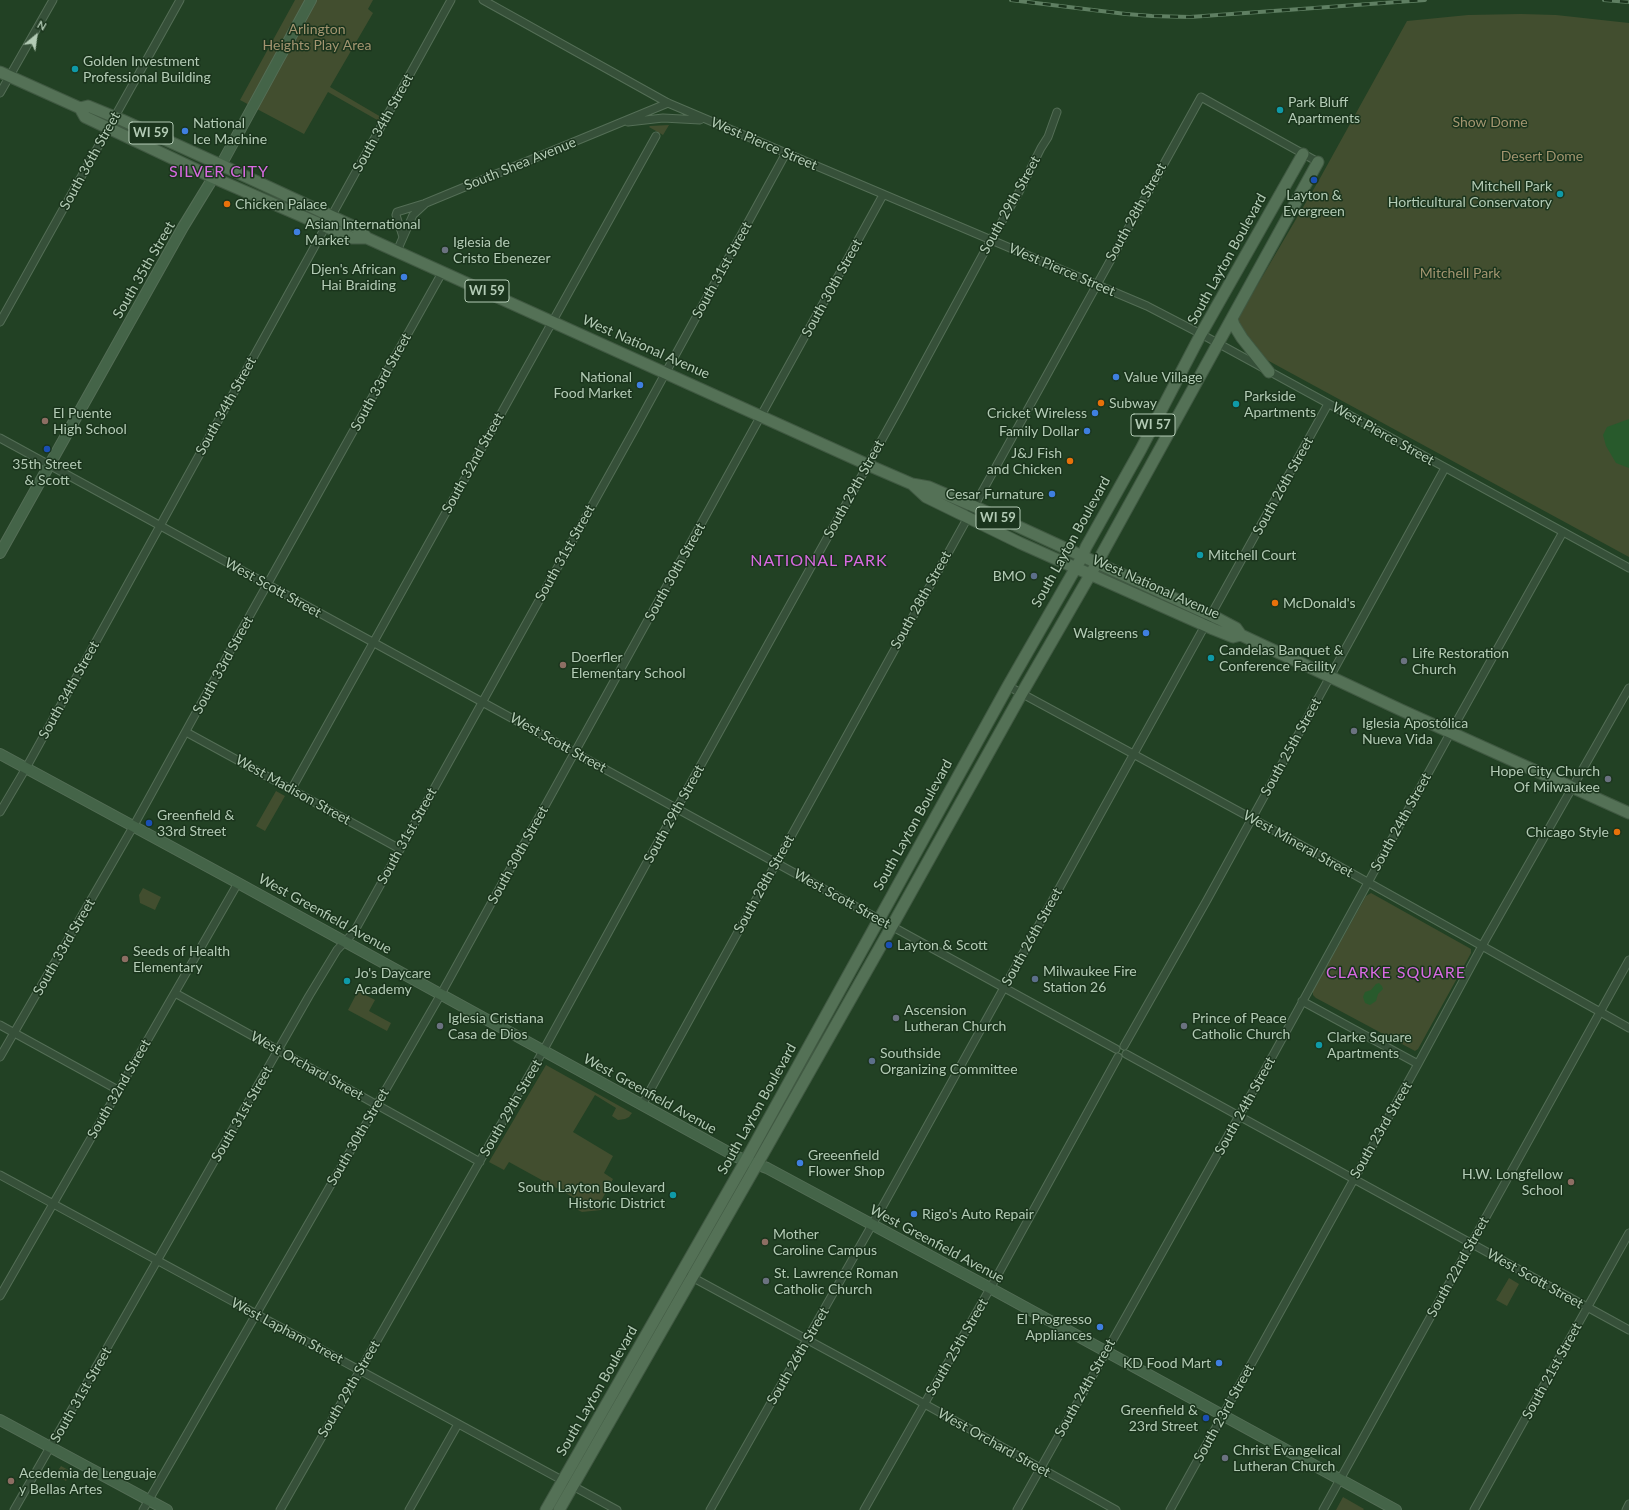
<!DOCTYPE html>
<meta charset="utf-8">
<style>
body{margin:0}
#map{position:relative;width:1629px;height:1510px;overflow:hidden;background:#224124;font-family:Lato,sans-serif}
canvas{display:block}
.north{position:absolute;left:16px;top:16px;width:40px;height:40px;-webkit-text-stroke:3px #1b351d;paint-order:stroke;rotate:29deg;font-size:11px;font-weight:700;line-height:16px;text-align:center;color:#b3cbb5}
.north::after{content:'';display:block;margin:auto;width:14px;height:18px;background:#b3cbb5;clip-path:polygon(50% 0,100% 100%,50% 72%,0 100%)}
</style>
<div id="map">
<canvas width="1629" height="1510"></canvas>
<div class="north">N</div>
</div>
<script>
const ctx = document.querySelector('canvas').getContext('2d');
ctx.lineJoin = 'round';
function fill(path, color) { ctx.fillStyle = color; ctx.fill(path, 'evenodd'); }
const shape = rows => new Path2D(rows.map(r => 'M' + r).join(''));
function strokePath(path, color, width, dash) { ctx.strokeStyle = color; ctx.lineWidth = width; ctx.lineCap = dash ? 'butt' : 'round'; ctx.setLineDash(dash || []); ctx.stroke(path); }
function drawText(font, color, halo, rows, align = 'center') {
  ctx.font = font + ' Lato,sans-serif'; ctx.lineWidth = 3; ctx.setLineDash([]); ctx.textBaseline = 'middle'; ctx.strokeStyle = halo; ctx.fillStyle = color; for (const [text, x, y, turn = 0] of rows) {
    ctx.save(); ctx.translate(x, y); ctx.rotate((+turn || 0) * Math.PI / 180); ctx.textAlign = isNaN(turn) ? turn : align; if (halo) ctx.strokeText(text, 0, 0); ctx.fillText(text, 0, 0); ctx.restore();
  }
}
fill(shape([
 [295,0,373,0,368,9,373,13,330,87,381,117,379,121,328,92,304,134,240,100],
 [1521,14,1556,15,1629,23,1629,557,1267,360,1262,356,1237,326,1238,318,1319,180,1407,21,1468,15],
 [669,125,663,135,649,127,650,126],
 [276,791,285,796,265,831,256,826],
 [143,888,161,897,155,910,140,903,139,895],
 [1371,893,1471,949,1471,953,1418,1049,1415,1051,1316,998,1313,995,1313,991,1366,896],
 [358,991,375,1000,369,1011,391,1023,387,1031,348,1010],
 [546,1065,632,1113,629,1117,625,1119,618,1120,612,1116,616,1108,595,1095,573,1132,613,1156,604,1173,613,1179,600,1203,605,1208,601,1210,582,1212,574,1208,578,1200,509,1162,504,1170,489,1162],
 [1509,1278,1519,1284,1507,1306,1496,1300],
 [61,1466,72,1472,66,1481,55,1475],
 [1343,1497,1364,1509,1363,1510,1336,1510]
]), '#424e2f');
fill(shape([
 [1629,419,1629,468,1616,463,1606,446,1603,435,1607,427],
 [1379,983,1382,986,1383,989,1378,994,1376,1001,1370,1005,1365,1003,1363,997,1365,992,1371,990,1376,984]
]), '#285a2c');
const street = shape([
 [483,0,668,103,1147,306,1201,334,1629,568],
 [0,93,53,0],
 [628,122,663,118,700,120],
 [403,237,396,215,397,212,423,204],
 [397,251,413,215,426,203,668,103],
 [0,322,180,0],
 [0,438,1116,1049],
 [1008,686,1310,850,1629,1028],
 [186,732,400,849],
 [291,790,656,136],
 [0,812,26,768,451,0],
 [175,993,480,1162],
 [1302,1001,1418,1064],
 [0,1025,118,1090],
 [1124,1046,1207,900,1445,468],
 [1126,1054,1629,1330],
 [0,1057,133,827,240,633,443,271],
 [642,1105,1201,97,1318,162],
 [0,1175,617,1510],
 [690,1276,865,1371,1116,1510],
 [0,1296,238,883],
 [14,1510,309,996,337,950,354,932,637,425,786,153],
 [143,1510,441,994,883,195],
 [280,1510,543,1051,673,815,900,407,987,247,1019,192,1041,148,1048,137,1057,112],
 [409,1510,458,1424],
 [710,1510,885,1202,1328,404],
 [864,1510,996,1278,1118,1057],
 [1017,1510,1266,1068,1458,719,1563,532],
 [1170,1510,1418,1064,1482,946,1629,688],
 [1323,1510,1629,960],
 [1474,1510,1629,1233],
 [1626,1510,1629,1504]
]);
const secondary = shape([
 [0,553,183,227,221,165,311,0],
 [0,754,238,883,737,1157,767,1168,990,1288,1396,1510],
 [0,1420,167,1510]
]);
const primary = shape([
 [0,72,80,108,85,117,214,178,352,238,367,238,875,468,912,484,929,487,980,509,1219,619,1236,628,1241,635,1401,710,1629,813],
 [80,108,88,106,122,120,221,165,359,229,367,238],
 [1232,319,1234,325,1242,338,1269,372],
 [912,484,926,497,1020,543,1213,629,1233,637,1241,635],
 [546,1510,746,1160,1008,686,1082,557,1086,547,1141,449,1201,334,1303,154],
 [559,1510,764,1152,892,926,1022,693,1097,563,1318,162]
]);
strokePath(street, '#546e56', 9);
strokePath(secondary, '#546e56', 12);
strokePath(primary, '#405942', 13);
strokePath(street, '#365039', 7);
strokePath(secondary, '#446448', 10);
strokePath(primary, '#547156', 11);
const rail = shape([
 [1011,0,1126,14,1152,16,1190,17,1425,0],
 [1604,0,1629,2]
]);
strokePath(rail, '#5f7f62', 4);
strokePath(rail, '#1b351d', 2.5, [8]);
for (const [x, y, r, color] of [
 [75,69,4,"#0f9aa8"],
 [1280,110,4,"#0f9aa8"],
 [185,131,4,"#3f7fe0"],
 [1314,180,4,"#1a4fb4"],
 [1560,194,4,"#0f9aa8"],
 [227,204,4,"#e8710a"],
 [297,232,4,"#3f7fe0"],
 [445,250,4,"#6b7280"],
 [404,277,4,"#3f7fe0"],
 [1116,377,4,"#3f7fe0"],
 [640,385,4,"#3f7fe0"],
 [1101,403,4,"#e8710a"],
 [1236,404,4,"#0f9aa8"],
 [1095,413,4,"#3f7fe0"],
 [45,421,4,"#8d6e63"],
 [1087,431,4,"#3f7fe0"],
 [47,449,4,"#1a4fb4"],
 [1070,461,4,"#e8710a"],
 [1052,494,4,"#3f7fe0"],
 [1200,555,4,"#0f9aa8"],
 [1034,576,4,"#5c6f8a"],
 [1275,603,4,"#e8710a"],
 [1146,633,4,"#3f7fe0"],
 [1211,658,4,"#0f9aa8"],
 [1404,661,4,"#6b7280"],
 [563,665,4,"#8d6e63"],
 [1354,731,4,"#6b7280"],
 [1608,779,4,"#6b7280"],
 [149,823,4,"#1a4fb4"],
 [1617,832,4,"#e8710a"],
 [889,945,4,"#1a4fb4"],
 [125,959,4,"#8d6e63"],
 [1035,979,4,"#5c6f8a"],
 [347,981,4,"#0f9aa8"],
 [896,1018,4,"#6b7280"],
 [440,1026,4,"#6b7280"],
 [1184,1026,4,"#6b7280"],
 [1319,1045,4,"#0f9aa8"],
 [872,1061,4,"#5c6f8a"],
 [800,1163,4,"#3f7fe0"],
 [1571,1182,4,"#8d6e63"],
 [673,1195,4,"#0f9aa8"],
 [914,1214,4,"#3f7fe0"],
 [765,1242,4,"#8d6e63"],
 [766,1281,4,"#6b7280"],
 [1100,1327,4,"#3f7fe0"],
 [1219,1363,4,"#3f7fe0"],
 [1206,1418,4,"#1a4fb4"],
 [1225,1458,4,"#6b7280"],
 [11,1481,4,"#8d6e63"]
]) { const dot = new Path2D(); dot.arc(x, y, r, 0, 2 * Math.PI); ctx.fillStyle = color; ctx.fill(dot); strokePath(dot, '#1b351d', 1.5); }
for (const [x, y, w] of [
 [151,133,44],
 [487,291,44],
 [1153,425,44],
 [998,518,44]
]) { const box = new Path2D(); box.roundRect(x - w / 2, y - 11, w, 22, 3); ctx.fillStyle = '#1b351d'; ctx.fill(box); strokePath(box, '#b3cbb5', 1); }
drawText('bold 13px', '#b3cbb5', null, [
 ["WI 59",151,133],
 ["WI 59",487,291],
 ["WI 57",1153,425],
 ["WI 59",998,518]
]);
drawText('14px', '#a39570', '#1b351d', [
 ["Arlington",317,29],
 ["Heights Play Area",317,45],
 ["Show Dome",1490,122],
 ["Desert Dome",1542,156],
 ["Mitchell Park",1460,273]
]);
drawText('14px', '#b3cbb5', '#1b351d', [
 ["Golden Investment",83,61],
 ["Professional Building",83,77],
 ["Park Bluff",1288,102],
 ["Apartments",1288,118],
 ["National",193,123],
 ["Ice Machine",193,139],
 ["Mitchell Park",1552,186,"right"],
 ["Horticultural Conservatory",1552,202,"right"],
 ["Layton &",1314,195,"center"],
 ["Evergreen",1314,211,"center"],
 ["Chicken Palace",235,204],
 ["Asian International",305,224],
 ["Market",305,240],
 ["Iglesia de",453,242],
 ["Cristo Ebenezer",453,258],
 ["Djen's African",396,269,"right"],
 ["Hai Braiding",396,285,"right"],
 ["National",632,377,"right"],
 ["Food Market",632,393,"right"],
 ["Value Village",1124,377],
 ["Parkside",1244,396],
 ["Apartments",1244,412],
 ["Subway",1109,403],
 ["El Puente",53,413],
 ["High School",53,429],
 ["Cricket Wireless",1087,413,"right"],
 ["Family Dollar",1079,431,"right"],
 ["J&J Fish",1062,453,"right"],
 ["and Chicken",1062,469,"right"],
 ["35th Street",47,464,"center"],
 ["& Scott",47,480,"center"],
 ["Cesar Furnature",1044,494,"right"],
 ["Mitchell Court",1208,555],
 ["BMO",1026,576,"right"],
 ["McDonald's",1283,603],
 ["Walgreens",1138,633,"right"],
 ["Candelas Banquet &",1219,650],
 ["Conference Facility",1219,666],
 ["Life Restoration",1412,653],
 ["Church",1412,669],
 ["Doerfler",571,657],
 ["Elementary School",571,673],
 ["Iglesia Apostólica",1362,723],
 ["Nueva Vida",1362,739],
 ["Hope City Church",1600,771,"right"],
 ["Of Milwaukee",1600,787,"right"],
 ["Greenfield &",157,815],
 ["33rd Street",157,831],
 ["Chicago Style",1609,832,"right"],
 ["Layton & Scott",897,945],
 ["Seeds of Health",133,951],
 ["Elementary",133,967],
 ["Milwaukee Fire",1043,971],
 ["Station 26",1043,987],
 ["Jo's Daycare",355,973],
 ["Academy",355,989],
 ["Ascension",904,1010],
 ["Lutheran Church",904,1026],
 ["Iglesia Cristiana",448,1018],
 ["Casa de Dios",448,1034],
 ["Prince of Peace",1192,1018],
 ["Catholic Church",1192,1034],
 ["Clarke Square",1327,1037],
 ["Apartments",1327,1053],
 ["Southside",880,1053],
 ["Organizing Committee",880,1069],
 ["Greeenfield",808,1155],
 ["Flower Shop",808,1171],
 ["H.W. Longfellow",1563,1174,"right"],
 ["School",1563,1190,"right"],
 ["South Layton Boulevard",665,1187,"right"],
 ["Historic District",665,1203,"right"],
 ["Rigo's Auto Repair",922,1214],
 ["Mother",773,1234],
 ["Caroline Campus",773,1250],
 ["St. Lawrence Roman",774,1273],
 ["Catholic Church",774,1289],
 ["El Progresso",1092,1319,"right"],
 ["Appliances",1092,1335,"right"],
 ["KD Food Mart",1211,1363,"right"],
 ["Greenfield &",1198,1410,"right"],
 ["23rd Street",1198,1426,"right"],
 ["Christ Evangelical",1233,1450],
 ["Lutheran Church",1233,1466],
 ["Acedemia de Lenguaje",19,1473],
 ["y Bellas Artes",19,1489]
], 'left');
drawText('14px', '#b3cbb5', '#1b351d', [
 ["South 34th Street",383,123,-61],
 ["West Pierce Street",764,144,23],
 ["South 36th Street",90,161,-61],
 ["South Shea Avenue",520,164,-22],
 ["South 29th Street",1010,205,-61],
 ["South 28th Street",1136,212,-61],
 ["South Layton Boulevard",1227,259,-61],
 ["South 35th Street",144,270,-60],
 ["South 31st Street",722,270,-61],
 ["West Pierce Street",1062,270,23],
 ["South 30th Street",832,288,-61],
 ["West National Avenue",646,347,24],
 ["South 33rd Street",381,382,-61],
 ["South 34th Street",226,406,-61],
 ["West Pierce Street",1383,434,29],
 ["South 32nd Street",473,463,-61],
 ["South 26th Street",1283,486,-61],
 ["South 29th Street",854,489,-61],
 ["South Layton Boulevard",1071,542,-61],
 ["South 31st Street",565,553,-61],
 ["South 30th Street",675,572,-61],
 ["West National Avenue",1156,587,24],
 ["West Scott Street",273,588,29],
 ["South 28th Street",921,600,-61],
 ["South 33rd Street",223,665,-61],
 ["South 34th Street",69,690,-61],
 ["West Scott Street",558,743,29],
 ["South 25th Street",1291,747,-61],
 ["West Madison Street",293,790,29],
 ["South 29th Street",674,814,-61],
 ["South 24th Street",1401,822,-61],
 ["South Layton Boulevard",913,825,-61],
 ["South 31st Street",407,836,-61],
 ["West Mineral Street",1298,844,29],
 ["South 30th Street",518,855,-61],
 ["South 28th Street",764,884,-61],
 ["West Scott Street",842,899,29],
 ["West Greenfield Avenue",325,914,29],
 ["South 26th Street",1032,937,-61],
 ["South 33rd Street",64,947,-60],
 ["West Orchard Street",307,1066,29],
 ["South 32nd Street",119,1089,-60],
 ["West Greenfield Avenue",650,1094,29],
 ["South 24th Street",1245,1106,-61],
 ["South 29th Street",511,1108,-60],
 ["South Layton Boulevard",757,1109,-61],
 ["South 31st Street",242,1114,-60],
 ["South 23rd Street",1381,1130,-60],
 ["South 30th Street",358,1137,-60],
 ["West Greenfield Avenue",937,1244,28],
 ["South 22nd Street",1458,1267,-61],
 ["West Scott Street",1535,1279,29],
 ["West Lapham Street",287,1331,28],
 ["South 25th Street",957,1347,-60],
 ["South 26th Street",798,1356,-60],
 ["South 21st Street",1552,1371,-61],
 ["South 24th Street",1085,1388,-61],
 ["South 29th Street",349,1389,-60],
 ["South Layton Boulevard",597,1391,-60],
 ["South 31st Street",81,1395,-60],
 ["South 23rd Street",1224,1413,-61],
 ["West Orchard Street",994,1443,29]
]);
ctx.letterSpacing = '1px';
drawText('16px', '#d96ae2', '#1b351d', [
 ["SILVER CITY",219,172],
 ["NATIONAL PARK",819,561],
 ["CLARKE SQUARE",1396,973]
]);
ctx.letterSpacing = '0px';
</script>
